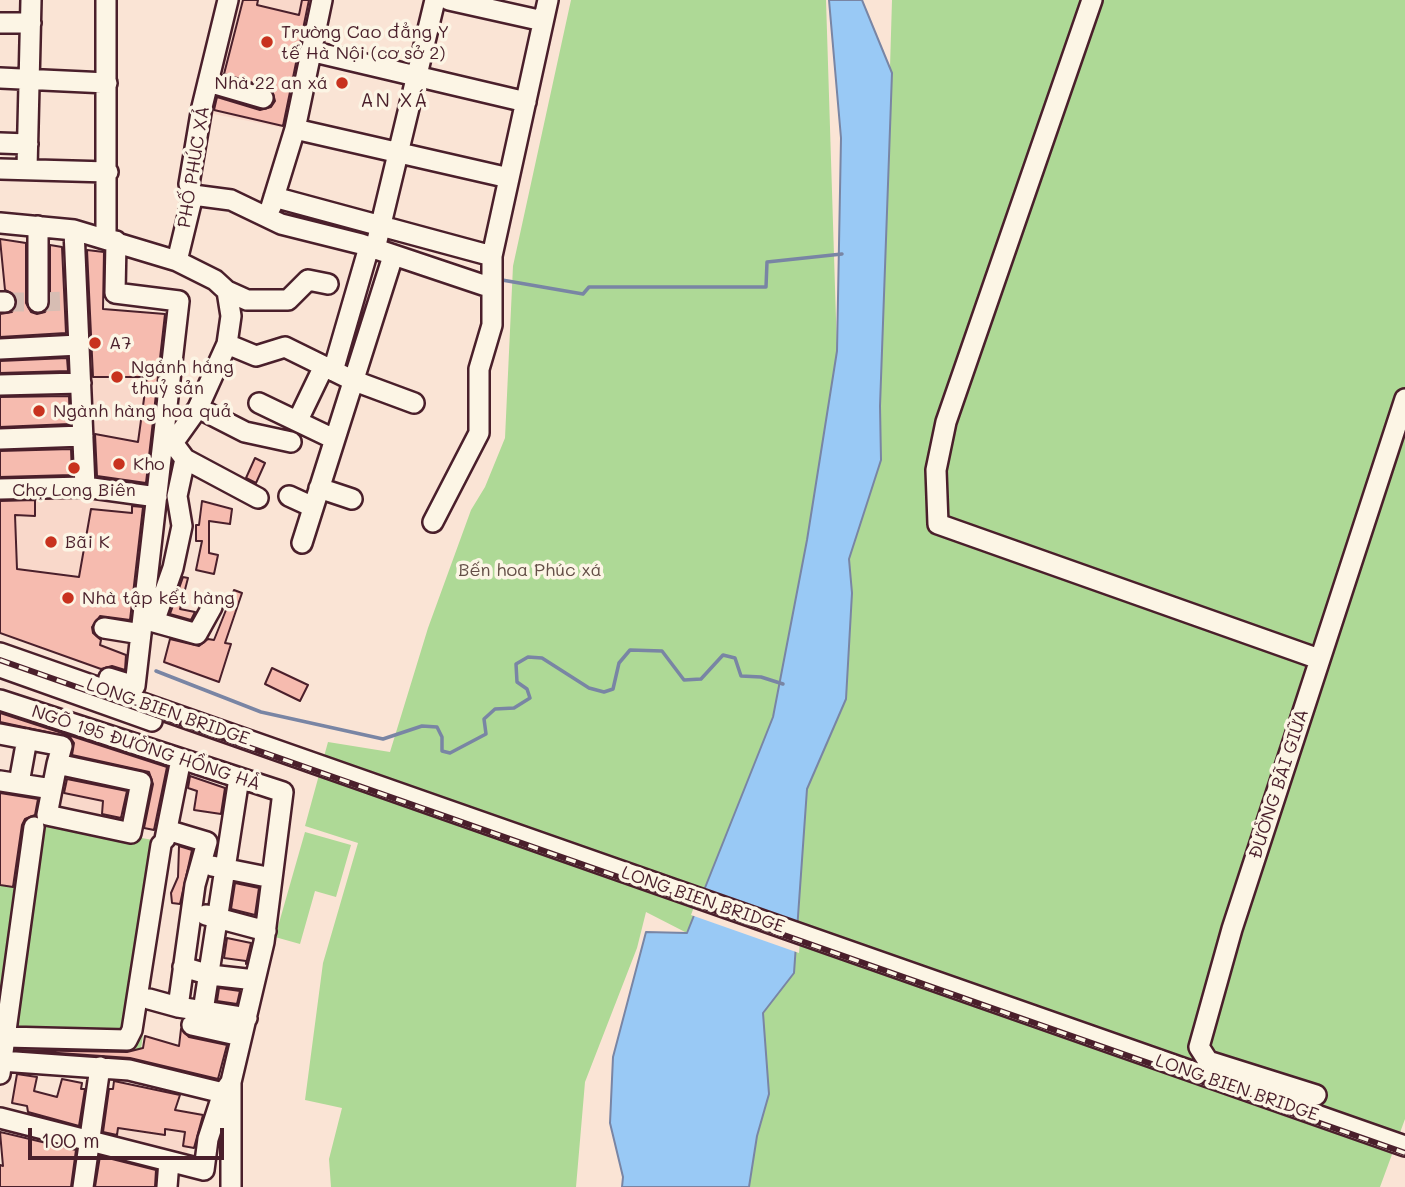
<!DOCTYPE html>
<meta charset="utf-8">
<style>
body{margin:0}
#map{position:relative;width:1405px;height:1187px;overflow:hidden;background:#fae4d5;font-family:Mali,sans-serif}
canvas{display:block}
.scale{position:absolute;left:28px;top:1128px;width:196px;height:32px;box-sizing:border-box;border:4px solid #4a1f2b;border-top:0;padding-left:9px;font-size:21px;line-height:24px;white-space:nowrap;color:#4a1f2b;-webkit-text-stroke:5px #fcf5e5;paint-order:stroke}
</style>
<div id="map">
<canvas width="1405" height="1187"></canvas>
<div class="scale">100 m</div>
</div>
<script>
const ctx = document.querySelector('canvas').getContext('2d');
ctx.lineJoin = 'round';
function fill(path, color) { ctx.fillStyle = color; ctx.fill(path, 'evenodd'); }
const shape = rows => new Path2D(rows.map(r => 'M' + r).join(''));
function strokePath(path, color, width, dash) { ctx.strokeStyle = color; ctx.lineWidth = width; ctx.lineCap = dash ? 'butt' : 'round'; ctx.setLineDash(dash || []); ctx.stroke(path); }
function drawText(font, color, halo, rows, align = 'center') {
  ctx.font = font + ' Mali,sans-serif'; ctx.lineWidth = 7; ctx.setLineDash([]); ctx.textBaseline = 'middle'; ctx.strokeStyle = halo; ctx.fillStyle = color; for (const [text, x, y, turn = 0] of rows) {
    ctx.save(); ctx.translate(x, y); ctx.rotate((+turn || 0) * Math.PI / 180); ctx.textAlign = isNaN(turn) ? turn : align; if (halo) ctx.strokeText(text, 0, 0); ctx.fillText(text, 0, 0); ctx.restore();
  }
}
fill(shape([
 [235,0,321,0,288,129,209,113],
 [0,239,107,252,103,309,164,313,168,318,133,585,136,586,132,680,0,633],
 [59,767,108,777,99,823,50,813],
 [117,1100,210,1114,200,1149,188,1147,186,1162,99,1139,102,1117,113,1119]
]), '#f9d8ca');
fill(shape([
 [571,0,826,0,837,351,807,540,773,717,687,933,646,912,637,948,585,1082,576,1187,331,1187,329,1159,342,1108,305,1100,323,963,358,843,305,826,328,742,390,752,428,628,471,510,485,487,505,438,513,266],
 [892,0,1405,0,1405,1119,1380,1187,749,1187,757,1136,769,1094,763,1012,794,973,807,789,846,699,852,593,849,559,881,460,880,406],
 [0,813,170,843,139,1063,0,1058],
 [305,832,351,845,336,897,315,891,300,944,275,937]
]), '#aed996');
const water = shape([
 [829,0,862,0,892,73,880,406,881,460,849,559,852,593,846,699,807,789,794,973,763,1013,769,1094,757,1136,749,1187,622,1187,623,1177,610,1123,613,1057,646,932,687,933,773,717,807,540,837,351,841,138,829,0]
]);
fill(water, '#99c9f5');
strokePath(water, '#7985a4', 2);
fill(shape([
 [699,893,801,929,799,953,691,915]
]), '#fae4d5');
strokePath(shape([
 [502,280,583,294,589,287,766,287,767,262,842,254],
 [156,671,261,712,383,739,422,726,437,727,442,737,442,751,450,753,486,734,484,719,495,709,514,708,530,698,527,689,517,682,516,664,528,657,542,658,589,688,604,692,613,689,619,663,630,650,662,651,684,680,701,679,723,655,735,658,741,676,761,677,783,684]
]), '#7985a4', 3.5);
const building = shape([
 [243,0,258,0,257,5,299,15,302,0,309,0,283,126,214,110,217,97,260,110,271,107,275,101,272,90,267,87,224,74,243,0],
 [0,239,26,243,26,303,31,312,37,314,45,312,50,303,50,245,62,247,66,333,0,337,0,314,12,312,17,303,15,295,5,290,0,239],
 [87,250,104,252,103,309,165,314,146,483,97,476,95,434,138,442,147,377,93,377,87,250],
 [67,358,68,371,0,373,0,361,67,358],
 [69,396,70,424,0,427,0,397,69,396],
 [71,449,72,475,0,477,0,451,71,449],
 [255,458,265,463,256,483,246,478,255,458],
 [35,500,35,516,15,515,17,569,79,577,91,509,132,513,132,506,143,507,130,620,100,616,92,627,93,633,101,640,100,645,126,655,125,670,112,666,101,669,0,633,0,501,35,500],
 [202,501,232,509,230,524,209,521,209,553,218,555,214,574,196,570,202,541,196,541,196,525,199,525,202,501],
 [183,577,188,578,180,609,195,612,191,620,170,614,183,577],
 [234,590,242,593,225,643,231,644,219,682,164,662,170,639,199,646,208,639,214,640,234,590],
 [272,668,308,685,300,701,265,684,272,668],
 [0,713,167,767,154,830,144,828,153,784,149,772,72,755,74,743,70,737,0,722,0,713],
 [190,776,225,788,221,814,194,810,197,791,188,788,190,776],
 [67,779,127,791,121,818,102,814,103,801,64,793,67,779],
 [0,793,38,799,35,815,25,819,22,825,13,887,0,885,0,793],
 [179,846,192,850,180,904,172,903,171,893,178,877,179,846],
 [235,883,259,888,255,915,231,909,235,883],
 [227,938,251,943,246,964,246,961,224,958,227,938],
 [219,988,240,991,237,1004,217,1001,219,988],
 [181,1029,189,1037,227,1045,218,1079,130,1058,16,1050,127,1052,143,1048,145,1036,179,1046,181,1029],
 [17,1074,37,1077,34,1091,57,1097,62,1079,82,1083,81,1089,85,1089,79,1126,28,1112,27,1106,12,1103,17,1074],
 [114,1081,180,1095,175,1110,203,1115,194,1148,183,1146,185,1132,165,1129,165,1135,118,1128,117,1135,103,1132,109,1089,113,1089,114,1081],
 [0,1132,76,1150,71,1187,0,1187,0,1165,3,1166,0,1132],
 [100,1156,156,1170,155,1187,95,1187,100,1156]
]);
fill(building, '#f6bbaf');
strokePath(building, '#4a1f2b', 2);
strokePath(shape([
 [5,302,34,302],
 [41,302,68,301]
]), '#d7bdb3', 19, [19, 10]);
const minor = shape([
 [106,0,106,237],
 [449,0,543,21],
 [1092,0,946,422,936,470,938,524,1319,659],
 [0,23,31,23],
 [310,51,526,102],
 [0,78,107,83],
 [208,82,263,98],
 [295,129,509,178],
 [0,143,28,144],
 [0,169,108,172],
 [27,169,31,0],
 [193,195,231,200,281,224,361,244,492,288],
 [274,197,492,256],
 [271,207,295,129,322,0],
 [0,223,74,230,177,261,193,195,189,184,202,107,228,0],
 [74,230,85,487],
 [375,249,435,0],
 [177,261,215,280,227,291,247,300,288,300,308,280,328,284],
 [0,302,5,302],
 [38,302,38,226],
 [227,344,256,356,285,347,352,380,414,403],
 [0,349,79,345],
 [333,371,369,247],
 [0,385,81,383],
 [259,403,334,439],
 [198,408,245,432,291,442],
 [298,420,324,366],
 [0,439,83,436],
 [185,459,258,498],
 [319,488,352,499],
 [0,489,85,487,157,497],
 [289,496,313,507],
 [433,522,479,433,479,369,492,325,492,256,548,0],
 [302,543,393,256],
 [212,607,197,634,154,622,173,568,182,526,177,496,185,459,173,443,198,408,227,344,231,316,227,291],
 [104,628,141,634],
 [0,653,1405,1146],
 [0,667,152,721],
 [109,678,135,686,179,301,115,293,116,241],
 [0,700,283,792,264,942,231,1082,223,1093,208,1139,204,1170,0,1118],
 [0,734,62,746,57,764],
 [57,764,141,782,131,833,47,815,57,764],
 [0,781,52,789],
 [19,783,27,739],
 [167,830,207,842,195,885,178,1007],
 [165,839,181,759],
 [212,866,272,878],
 [206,915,266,931],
 [183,967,210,975,255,980],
 [149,999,178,1007,247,1018],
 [203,1011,239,778],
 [192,1025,241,1036],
 [5,1037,127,1040,132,1030,161,845],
 [1,1061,129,1070,223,1093],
 [0,1074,34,827],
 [1316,1095,1208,1061,1199,1047,1232,929,1405,399],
 [83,1187,100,1067],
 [167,1187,169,1161],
 [231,1187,231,1083]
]);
strokePath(minor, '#4a1f2b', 24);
strokePath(minor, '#fcf5e5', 19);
const rail = shape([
 [0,660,1405,1153]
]);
strokePath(rail, '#4a1f2b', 6);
strokePath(rail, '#fcf5e5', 3.5, [10]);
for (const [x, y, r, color] of [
 [267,42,7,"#c8321e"],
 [342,83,7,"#c8321e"],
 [95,343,7,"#c8321e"],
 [117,377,7,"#c8321e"],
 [39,411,7,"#c8321e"],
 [119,464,7,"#c8321e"],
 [74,468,7,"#c8321e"],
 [51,542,7,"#c8321e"],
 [68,598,7,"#c8321e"]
]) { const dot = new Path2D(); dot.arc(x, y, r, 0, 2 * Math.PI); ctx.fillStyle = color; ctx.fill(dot); strokePath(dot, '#fcf5e5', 2.5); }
drawText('18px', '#4a1f2b', '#fcf5e5', [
 ["Trường Cao đẳng Y",281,32],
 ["tế Hà Nội (cơ sở 2)",281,53],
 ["Nhà 22 an xá",328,83,"right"],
 ["A7",109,343],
 ["Ngành hàng",131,367],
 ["thuỷ sản",131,388],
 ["Ngành hàng hoa quả",53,411],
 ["Kho",133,464],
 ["Chợ Long Biên",74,490,"center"],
 ["Bãi K",65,542],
 ["Nhà tập kết hàng",82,598]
], 'left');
drawText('18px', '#4a1f2b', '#fcf5e5', [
 ["PHỐ PHÚC XÁ",194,167,-81],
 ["LONG BIEN BRIDGE",168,712,19],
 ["NGÕ 195 ĐƯỜNG HỒNG HÀ",146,748,18],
 ["ĐƯỜNG BÃI GIỮA",1279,784,-72],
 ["LONG BIEN BRIDGE",703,900,19],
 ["LONG BIEN BRIDGE",1237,1088,19]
]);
drawText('18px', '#634e46', '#fcf5e5', [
 ["Bến hoa Phúc xá",530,570]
]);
ctx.letterSpacing = '2px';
drawText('19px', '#4a1f2b', '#fcf5e5', [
 ["AN XÁ",395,101]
]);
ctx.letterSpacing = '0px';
</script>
